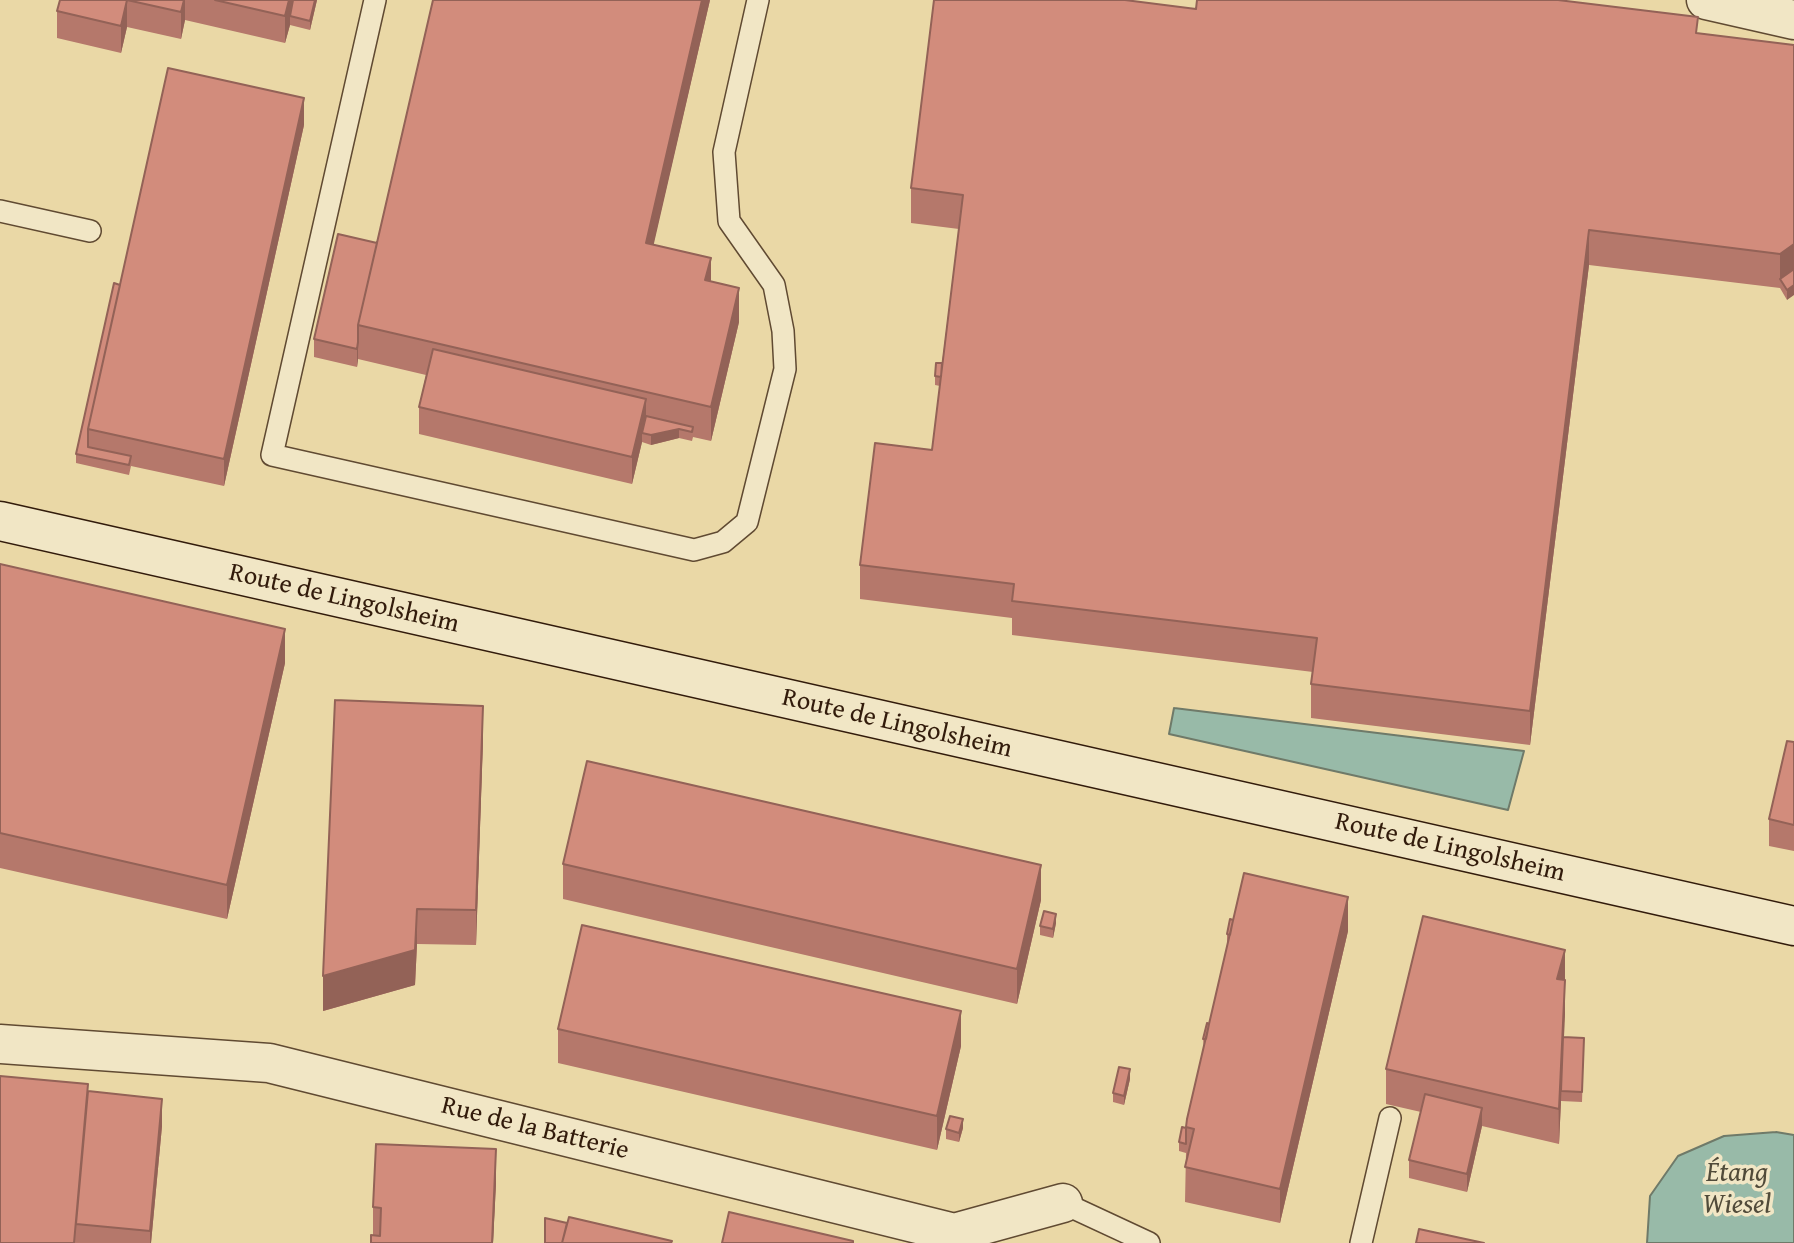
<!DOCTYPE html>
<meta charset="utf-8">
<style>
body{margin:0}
canvas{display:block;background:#ead8a6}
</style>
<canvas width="1794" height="1243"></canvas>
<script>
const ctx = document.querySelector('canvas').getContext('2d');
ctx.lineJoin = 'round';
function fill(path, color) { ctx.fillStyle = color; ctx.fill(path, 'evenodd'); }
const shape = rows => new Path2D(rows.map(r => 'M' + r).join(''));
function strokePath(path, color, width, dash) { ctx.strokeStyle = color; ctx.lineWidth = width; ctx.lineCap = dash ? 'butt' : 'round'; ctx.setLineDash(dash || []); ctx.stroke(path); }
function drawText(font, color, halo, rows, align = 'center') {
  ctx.font = font + ' "Gentium Book Plus",serif'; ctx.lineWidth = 7; ctx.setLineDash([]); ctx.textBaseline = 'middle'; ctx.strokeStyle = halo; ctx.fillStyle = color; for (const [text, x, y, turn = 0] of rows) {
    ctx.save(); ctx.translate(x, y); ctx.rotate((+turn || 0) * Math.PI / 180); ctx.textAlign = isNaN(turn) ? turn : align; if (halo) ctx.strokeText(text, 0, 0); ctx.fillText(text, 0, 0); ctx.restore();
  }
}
const water = shape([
 [1174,708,1524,751,1508,810,1169,734,1174,708],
 [1776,1132,1794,1135,1794,1243,1647,1243,1650,1196,1678,1156,1724,1136,1776,1132]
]);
fill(water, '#98baa8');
strokePath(water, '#6f7a69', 2);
const service = shape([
 [375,0,272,455,694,550,723,542,747,522,785,369,783,331,774,285,729,221,724,152,758,0],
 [0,211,90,231],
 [1063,1203,1149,1243],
 [1361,1243,1390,1118]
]);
const minor = shape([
 [1706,0,1794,20],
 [0,1044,269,1063,954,1233,1063,1203]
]);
const secondary = shape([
 [0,521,1794,926]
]);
strokePath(service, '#604a32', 24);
strokePath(minor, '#604a32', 41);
strokePath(secondary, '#321b0b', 41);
strokePath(service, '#f1e6c5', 21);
strokePath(minor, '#f1e6c5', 38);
strokePath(secondary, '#f1e6c5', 38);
fill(shape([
 [60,0,317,0,310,30,290,25,285,43,185,20,181,39,127,27,121,53,57,38,57,11],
 [710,0,653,245,711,281,739,322,711,441,693,437,692,441,679,438,651,445,642,442,632,484,419,434,419,407,426,375,358,359,357,367,314,357,314,339,377,243],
 [1196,9,1698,33,1794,45,1787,300,1780,288,1589,265,1530,745,1311,718,1311,684,1313,672,1012,635,1012,618,860,599,860,565,932,450,940,386,935,385,935,376,942,363,959,229,911,223,911,188],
 [304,125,224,486,131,466,129,475,76,463,76,454,120,285],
 [0,564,285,663,227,919,0,868],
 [483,740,476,945,417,944,415,985,323,1011],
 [1794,742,1794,851,1769,846,1769,819],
 [563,864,1041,900,1017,1004,563,899],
 [1056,923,1053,938,1040,935,1040,926],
 [1348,931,1280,1223,1185,1202,1186,1153,1179,1151,1179,1142,1186,1128,1204,1048,1203,1039,1209,1024,1228,944,1227,943,1227,934],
 [1565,950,1564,1037,1584,1038,1582,1102,1561,1101,1559,1144,1482,1126,1467,1192,1409,1178,1409,1160,1421,1112,1386,1104,1386,1069],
 [558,1029,961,1046,937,1150,558,1063],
 [1130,1079,1124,1105,1113,1102,1113,1093],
 [88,1092,162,1126,151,1243,0,1243],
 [963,1128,959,1142,946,1139,946,1129],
 [496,1183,493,1243,371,1243,373,1235,373,1207]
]), '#b5786b');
fill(shape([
 [127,0,127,27,121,53,121,26],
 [184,0,185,0,185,20,181,39,181,12],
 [289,0,295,0,290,16,290,25,285,43,285,16],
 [315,0,317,0,310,30,310,21],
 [702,0,710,0,646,278,646,243],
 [304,98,304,125,224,486,224,459],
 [1589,230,1589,265,1530,745,1530,711],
 [1794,244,1794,278,1780,279,1780,254],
 [711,258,711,292,705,280],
 [1794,285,1794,295,1787,300,1787,290],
 [739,288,739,322,711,441,711,407],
 [358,342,358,359,357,367,357,349],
 [646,399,646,426,642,433,642,442,632,484,632,457],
 [679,429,679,438,651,445,651,435],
 [285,629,285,663,227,919,227,885],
 [483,706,483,740,476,945,476,910],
 [1041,865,1041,900,1017,1004,1017,969],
 [1348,897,1348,931,1280,1223,1280,1189],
 [417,909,417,944,415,985,323,1011,323,976],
 [1056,914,1056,923,1053,938,1053,929],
 [1565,950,1565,1015,1559,1144,1557,979],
 [961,1011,961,1046,937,1150,937,1116],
 [1130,1069,1130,1079,1124,1105,1124,1096],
 [162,1099,162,1126,151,1243,150,1243,150,1231],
 [1482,1108,1482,1126,1467,1192,1467,1174],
 [963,1119,963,1128,959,1142,959,1133],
 [496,1149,496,1183,493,1243,492,1243]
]), '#936257');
const building = shape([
 [60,0,127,0,121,26,57,11,60,0],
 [127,0,184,0,181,12,127,0],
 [215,0,289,0,285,16,215,0],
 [293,0,315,0,310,21,290,16,293,0],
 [433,0,702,0,646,243,711,258,705,280,739,288,711,407,358,325,433,0],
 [934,0,1125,0,1196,9,1197,0,1558,0,1698,17,1696,33,1794,45,1794,244,1780,254,1589,230,1530,711,1311,684,1317,638,1012,601,1014,584,860,565,875,443,932,450,963,195,911,188,934,0],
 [168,68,304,98,224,459,88,429,168,68],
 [338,234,377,243,358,325,358,342,357,349,314,339,338,234],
 [1794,269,1794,285,1787,290,1780,279,1794,269],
 [114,283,120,285,88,429,88,447,131,456,129,465,76,454,114,283],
 [433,349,646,399,632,457,419,407,433,349],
 [936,363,942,363,941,377,935,376,936,363],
 [646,416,693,427,692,432,679,429,651,435,642,433,646,416],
 [0,564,285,629,227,885,0,833,0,564],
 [335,700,483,706,476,910,417,909,415,950,323,976,335,700],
 [1787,741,1794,742,1794,825,1769,819,1787,741],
 [587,761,1041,865,1017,969,563,864,587,761],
 [1244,873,1348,897,1280,1189,1185,1167,1194,1129,1186,1127,1187,1119,1244,873],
 [1044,911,1056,914,1053,929,1040,926,1044,911],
 [1423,916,1565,950,1557,979,1565,980,1559,1109,1386,1069,1423,916],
 [1230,919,1233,920,1230,935,1227,934,1230,919],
 [582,925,961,1011,937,1116,558,1029,582,925],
 [1207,1023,1209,1024,1206,1039,1203,1039,1207,1023],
 [1563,1037,1584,1038,1582,1092,1561,1091,1563,1037],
 [1119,1067,1130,1069,1124,1096,1113,1093,1119,1067],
 [0,1076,88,1084,74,1243,0,1243,0,1076],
 [88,1091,162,1099,150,1231,76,1224,88,1091],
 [1425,1094,1482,1108,1467,1174,1409,1160,1425,1094],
 [950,1116,963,1119,959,1133,946,1129,950,1116],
 [1182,1127,1186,1128,1186,1144,1179,1142,1182,1127],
 [376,1144,496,1149,492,1243,371,1243,371,1235,380,1236,381,1208,373,1207,376,1144],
 [729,1212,853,1241,853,1243,722,1243,729,1212],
 [569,1217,672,1241,671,1243,562,1243,569,1217],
 [545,1218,567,1223,562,1243,545,1243,545,1218],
 [1419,1229,1484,1243,1416,1243,1419,1229]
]);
fill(building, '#d28c7c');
strokePath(building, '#936257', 2);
drawText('26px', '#321b0b', '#f1e6c5', [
 ["Route de Lingolsheim",344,599,13],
 ["Route de Lingolsheim",897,724,13],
 ["Route de Lingolsheim",1450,848,13],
 ["Rue de la Batterie",535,1129,14]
]);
drawText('italic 28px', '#514b3a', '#f1e6c5', [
 ["Étang",1737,1174],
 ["Wiesel",1737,1206]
]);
</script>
